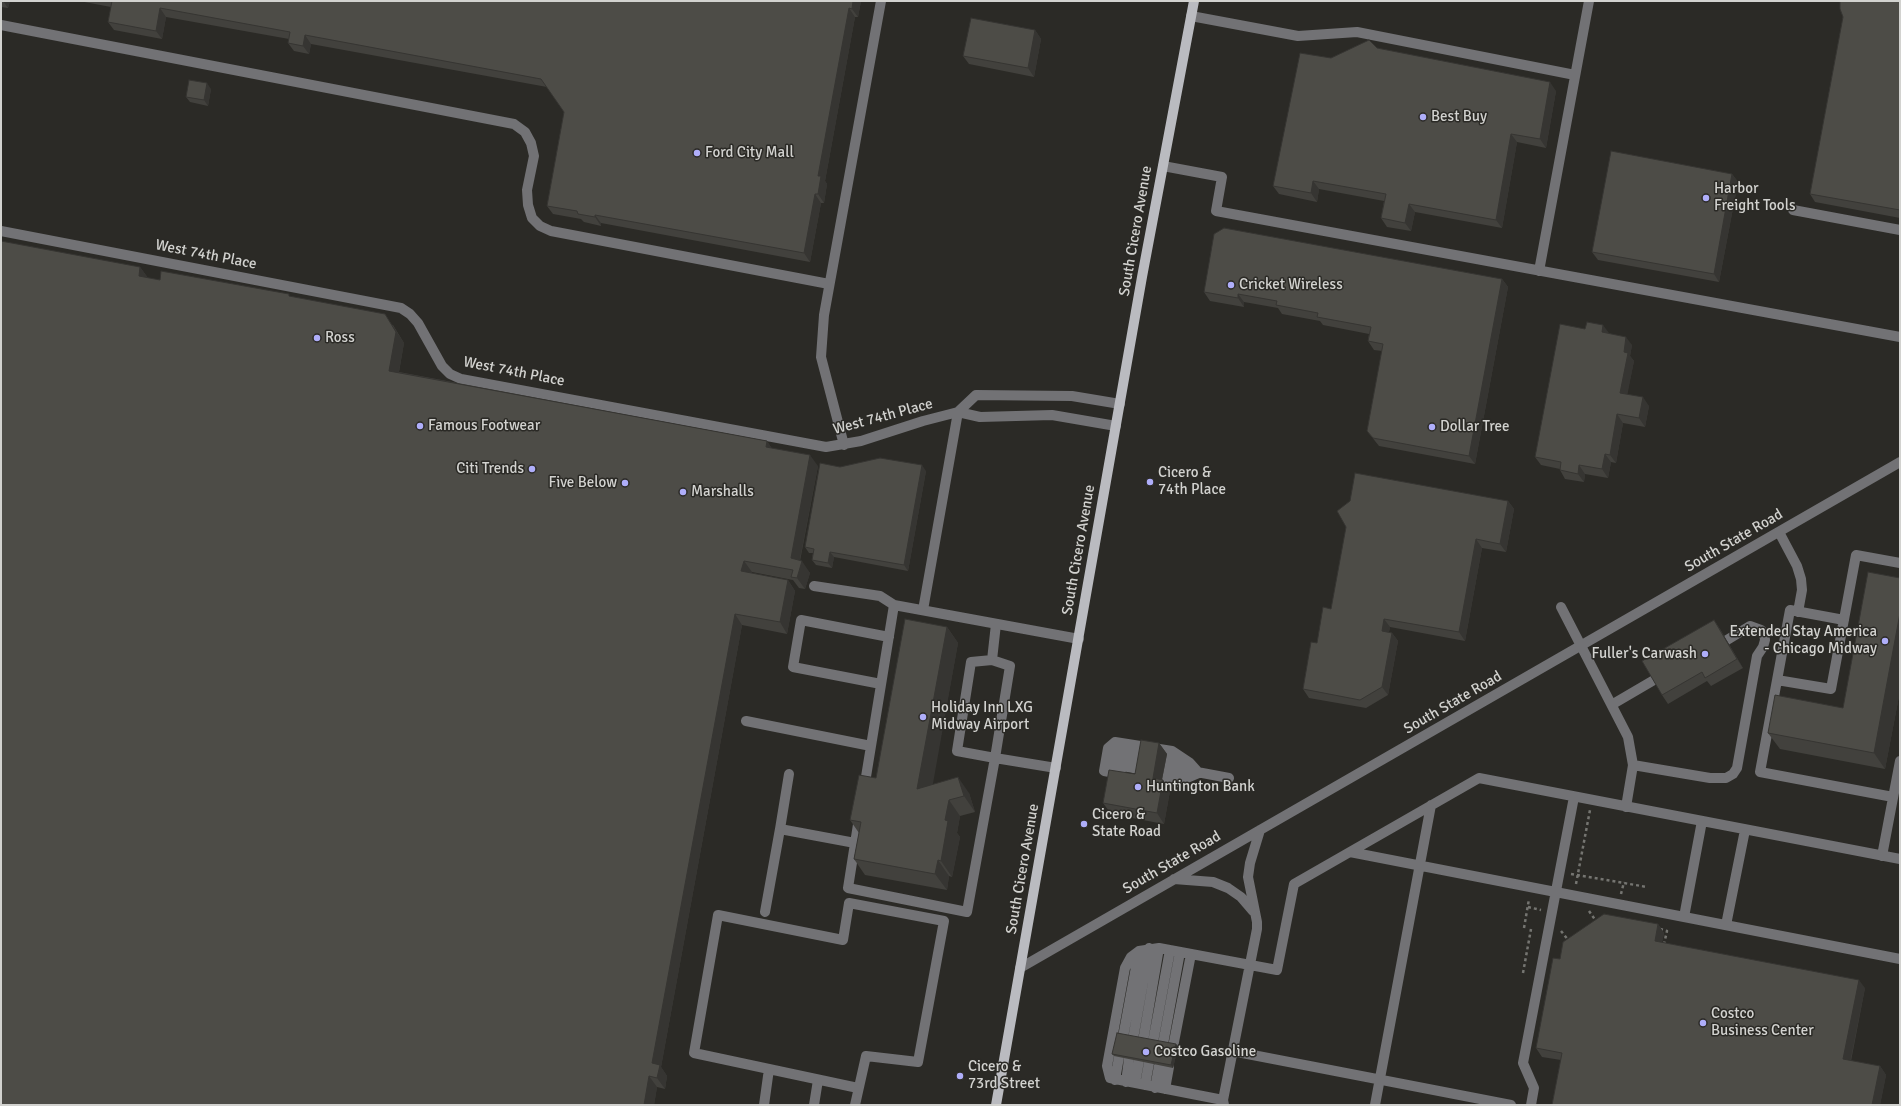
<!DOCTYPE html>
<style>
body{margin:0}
#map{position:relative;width:1901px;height:1106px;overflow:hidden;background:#2b2a26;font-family:Signika,sans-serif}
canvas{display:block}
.frame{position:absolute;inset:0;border:2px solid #d2d2cf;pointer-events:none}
</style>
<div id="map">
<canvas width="1901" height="1106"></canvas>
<div class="frame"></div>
</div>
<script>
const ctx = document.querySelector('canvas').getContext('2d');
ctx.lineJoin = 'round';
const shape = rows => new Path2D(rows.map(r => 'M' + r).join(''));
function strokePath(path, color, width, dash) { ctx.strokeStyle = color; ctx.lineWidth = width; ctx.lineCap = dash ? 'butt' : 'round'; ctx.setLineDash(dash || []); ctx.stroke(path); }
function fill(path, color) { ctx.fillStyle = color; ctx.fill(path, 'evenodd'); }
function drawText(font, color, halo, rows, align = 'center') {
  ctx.font = font + ' Signika,sans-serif'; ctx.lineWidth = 3; ctx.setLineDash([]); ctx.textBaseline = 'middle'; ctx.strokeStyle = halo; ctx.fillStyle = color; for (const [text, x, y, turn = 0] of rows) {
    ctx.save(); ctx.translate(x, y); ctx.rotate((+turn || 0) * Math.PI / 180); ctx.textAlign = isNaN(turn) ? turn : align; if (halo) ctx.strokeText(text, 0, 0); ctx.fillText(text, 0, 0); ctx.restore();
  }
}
strokePath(shape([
 [1571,874,1647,887],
 [1576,884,1590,810],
 [1621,894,1624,882],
 [1528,907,1541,910],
 [1589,911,1596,921],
 [1524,928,1529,899],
 [1660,929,1667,931,1664,944,1666,945],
 [1561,931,1569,941],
 [1523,973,1531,929]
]), '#757571', 2.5, [3, 3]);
strokePath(shape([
 [1191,16,1298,36,1357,32,1575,75],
 [1,25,514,124,525,132,531,143,534,156,527,190,528,205,532,218,540,226,551,231,829,284],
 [1163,166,1222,177,1216,211,1900,337],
 [1793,210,1900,230],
 [1,231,401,308,410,314,418,323,442,366,450,374,461,379,826,447,861,441,923,421,958,412,980,417,1052,415,1116,426],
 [1539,271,1589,1],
 [958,412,976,395,1072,396,1120,404],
 [844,445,821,357,824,315,881,1],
 [1779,532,1797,566,1801,579,1802,590,1798,612],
 [814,586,880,596,894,605,1079,639],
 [1561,607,1628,737,1633,765,1626,807],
 [923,610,958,412],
 [1844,620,1790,610,1760,772,1893,797],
 [992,660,971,662,957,751,995,758,1010,666,992,660,996,624],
 [1777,680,1831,689,1856,555,1900,563],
 [881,684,793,667,801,620,889,637],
 [1613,704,1654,680],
 [746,721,871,746],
 [1108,748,1148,755],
 [1107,756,1147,763],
 [1166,758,1186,762],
 [1106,763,1145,770],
 [1633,765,1710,778,1726,778,1733,774,1737,768,1757,656,1763,647,1765,640,1764,633,1761,630,1750,626,1727,640],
 [1165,766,1229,778],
 [1163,773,1187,778],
 [1121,774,1104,771,1108,748,1115,742,1172,751,1190,763,1199,773,1180,781,1174,783,1162,781],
 [864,789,894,605],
 [859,818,848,888,967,912,995,758,1056,768],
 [780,829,789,774],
 [1350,852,1900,959],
 [1882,856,1900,761],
 [1174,879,1213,882,1228,888,1241,897,1253,911],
 [765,912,780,829,855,843],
 [1684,917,1702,821],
 [1726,925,1745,830],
 [1020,968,1900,462],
 [1123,1037,1139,951],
 [1133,1039,1149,948],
 [1143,1041,1159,948],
 [1153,1042,1170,950],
 [1163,1044,1180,952],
 [1173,1047,1191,954],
 [1232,1051,1511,1105],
 [1115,1080,1119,1057],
 [1126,1082,1129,1059],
 [1135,1083,1139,1061],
 [1145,1085,1149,1063],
 [1155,1088,1159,1066],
 [1165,1089,1169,1067],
 [1223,1100,1110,1078,1107,1066,1125,968,1131,957,1139,951,1159,948,1277,970,1294,884,1479,778,1900,859],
 [764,1105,769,1069],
 [814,1105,818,1080],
 [855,1105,866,1056,918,1062,944,921,849,903,843,940,718,915,694,1053,858,1088],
 [1224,1105,1223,1100,1257,929,1257,922,1248,877,1250,863,1260,830],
 [1375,1105,1431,805],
 [1531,1105,1534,1088,1523,1063,1574,797]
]), '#727275', 10);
strokePath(shape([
 [996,1105,1142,277,1194,1]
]), '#babbc0', 10);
fill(shape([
 [1,1,10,1,8,8,1,7],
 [79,1,861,1,858,17,855,17,825,181,827,184,824,203,821,203,810,262,601,223,601,226,584,222,581,219,553,214,547,206,564,112,547,87,311,44,309,54,294,51,288,43,289,39,166,17,162,39,114,30,108,22,111,7],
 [1900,1,1900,218,1815,202,1810,194,1843,17],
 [1035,30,1041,39,1034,77,969,64,963,56],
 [1377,48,1556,91,1546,148,1517,142,1502,228,1415,212,1411,231,1387,227,1381,218,1384,201,1319,189,1317,202,1279,194,1273,186,1331,58],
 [211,89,208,106,190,102,186,97],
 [1732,174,1738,182,1719,282,1598,260,1592,252],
 [140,267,148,278,160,280,291,297,393,325,404,343,399,372,767,441,772,449,818,466,800,561,810,573,805,589,799,588,793,580,752,572,752,573,788,580,795,591,787,634,742,625,661,1067,667,1076,665,1089,657,1087,654,1105,1,1105],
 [1502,279,1508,287,1475,464,1379,446,1367,431,1382,351,1374,350,1368,341,1369,334,1323,325,1320,321,1282,314,1278,308,1244,302,1244,307,1210,301,1204,292],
 [1609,333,1609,334,1632,345,1630,356,1634,361,1627,394,1649,406,1645,427,1623,423,1616,463,1611,462,1608,478,1585,474,1584,482,1565,479,1560,470,1560,469,1541,465,1535,457],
 [840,467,926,471,908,571,834,557,832,568,816,565,812,560,813,553,809,553,805,547],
 [1508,501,1514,509,1506,552,1482,548,1465,641,1390,627,1389,632,1392,633,1398,641,1388,695,1366,708,1309,698,1303,689,1317,643,1331,609],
 [1900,578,1900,691,1885,769,1780,749,1768,733,1843,708],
 [1714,620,1720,629,1743,668,1711,686,1707,681,1668,704,1662,695],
 [947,627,958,643,932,785,969,793,975,812,960,816,957,833,960,837,952,877,949,876,947,890,865,875,854,859,859,833,850,820,876,778],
 [1159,743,1167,754,1162,780,1170,791,1164,824,1111,814,1103,803,1135,774],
 [1658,924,1664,933,1662,942,1865,988,1851,1061,1880,1066,1886,1075,1880,1105,1552,1105,1561,1060,1542,1057,1536,1048,1560,959],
 [1176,1044,1178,1047,1173,1068,1114,1056,1112,1054]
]), '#42413d');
fill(shape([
 [3,1,10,1,8,8],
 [853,1,861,1,858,17,852,9],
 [160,8,166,17,162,39,156,31],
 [849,8,855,17,825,181,827,184,824,203,818,194,818,176],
 [1035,30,1041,39,1034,77,1028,68],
 [305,35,311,44,309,54,303,46],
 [1550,82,1556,91,1546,148,1540,139],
 [207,83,211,89,208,106,204,100],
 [1511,134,1517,142,1502,228,1496,220],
 [1732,174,1738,182,1719,282,1714,274],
 [1313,181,1319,189,1317,202,1311,193],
 [815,194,821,203,810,262,804,253],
 [1409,204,1415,212,1411,231,1405,223],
 [595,215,601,223,601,226,595,217],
 [140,267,148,278,139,276],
 [1502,279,1508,287,1475,464,1469,456],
 [1238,294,1244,302,1244,307,1238,298],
 [385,314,404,343,397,382,389,371],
 [1603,325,1609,333,1607,341,1602,332],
 [1626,337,1632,345,1630,356,1634,361,1626,402,1620,393,1624,352],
 [1643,397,1649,406,1645,427,1639,418],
 [1617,414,1623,423,1616,463,1610,455],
 [767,441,774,452,766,447],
 [1605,454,1611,462,1608,478,1602,469],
 [810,455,818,466,798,569,791,558],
 [922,465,926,471,908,571,904,565],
 [1579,465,1585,474,1584,482,1578,474],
 [1508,501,1514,509,1506,552,1500,544],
 [1476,539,1482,548,1465,641,1459,632],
 [830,552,834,557,832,568,828,563],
 [744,561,752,572,749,582,741,571],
 [802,561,810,573,805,589,797,578],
 [788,580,795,591,787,634,780,622],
 [1900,613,1900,691,1885,769,1874,753],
 [735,614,742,625,661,1067,667,1076,665,1089,657,1078,652,1063],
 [1384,619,1390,627,1387,640,1382,631],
 [1714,620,1720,629,1743,668,1737,659],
 [947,627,958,643,929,806,917,789],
 [1392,633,1398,641,1388,695,1382,687],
 [1159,743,1167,754,1160,789,1153,778],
 [958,777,969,793,975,812,964,796],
 [1163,780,1170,791,1164,824,1157,813],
 [949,800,960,816,957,833,960,837,952,877,941,861,945,820],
 [938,860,949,876,947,890,935,874],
 [1658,924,1664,933,1661,949,1655,941],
 [1859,980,1865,988,1849,1068,1843,1059],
 [1176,1044,1178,1047,1173,1068,1171,1065],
 [1880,1066,1886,1075,1880,1105,1872,1105],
 [649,1076,657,1087,654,1105,644,1105]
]), '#363532');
const building = shape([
 [112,1,853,1,852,9,849,8,818,176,821,176,818,194,815,194,804,253,595,215,595,217,578,214,577,211,547,206,564,112,541,79,305,35,303,46,288,43,290,32,160,8,156,31,108,22,112,1],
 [1840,1,1900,1,1900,210,1810,194,1843,17,1840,9,1840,1],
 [971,18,1035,30,1028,68,963,56,971,18],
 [1369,40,1377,48,1550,82,1540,139,1511,134,1496,220,1409,204,1405,223,1381,218,1386,194,1313,181,1311,193,1273,186,1300,53,1331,58,1369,40],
 [189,80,207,83,204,100,186,97,189,80],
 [1611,151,1732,174,1714,274,1592,252,1611,151],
 [1224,228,1502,279,1469,456,1373,438,1367,431,1383,344,1368,341,1371,327,1317,317,1318,313,1276,305,1277,301,1238,294,1238,298,1204,292,1214,234,1224,228],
 [1,241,140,267,139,276,160,280,161,271,289,294,289,296,385,314,396,332,389,371,767,441,766,447,810,455,791,558,802,561,797,578,791,577,793,570,744,561,741,571,788,580,780,622,735,614,652,1063,660,1065,657,1078,649,1076,644,1105,1,1105,1,241],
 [1587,322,1603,325,1602,332,1626,337,1624,352,1628,353,1620,393,1643,397,1639,418,1617,414,1610,455,1605,454,1602,469,1579,465,1578,474,1560,470,1561,462,1535,457,1560,324,1585,329,1587,322],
 [880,458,922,465,904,565,830,552,828,563,812,560,814,549,805,547,820,463,840,467,880,458],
 [1355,473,1508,501,1500,544,1476,539,1459,632,1384,619,1382,631,1392,633,1382,687,1360,700,1303,689,1311,642,1317,643,1323,607,1331,609,1346,527,1337,511,1350,501,1355,473],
 [1868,572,1900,578,1900,613,1874,753,1768,733,1775,695,1843,708,1868,572],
 [905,619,947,627,917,789,958,777,964,796,949,800,945,820,948,821,941,861,938,860,935,874,854,859,861,822,850,820,859,775,876,778,905,619],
 [1714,620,1737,659,1705,678,1702,672,1662,695,1642,661,1714,620],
 [1141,740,1159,743,1153,778,1163,780,1157,813,1103,803,1109,770,1135,774,1141,740],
 [1604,914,1658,924,1655,941,1859,980,1843,1059,1880,1066,1872,1105,1552,1105,1562,1053,1536,1048,1553,958,1560,959,1563,942,1604,914],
 [1117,1033,1176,1044,1171,1065,1112,1054,1117,1033]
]);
fill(building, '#4d4c47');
strokePath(building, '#363532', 1);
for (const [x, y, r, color] of [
 [1423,117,4,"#afaefa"],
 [697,153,4,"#afaefa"],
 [1706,198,4,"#afaefa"],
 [1231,285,4,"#afaefa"],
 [317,338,4,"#afaefa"],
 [420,426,4,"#afaefa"],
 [1432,427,4,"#afaefa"],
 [532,469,4,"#afaefa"],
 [1150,482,4,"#afaefa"],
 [625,483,4,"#afaefa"],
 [683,492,4,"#afaefa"],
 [1885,641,4,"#afaefa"],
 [1705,654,4,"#afaefa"],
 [923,717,4,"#afaefa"],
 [1138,787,4,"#afaefa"],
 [1084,824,4,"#afaefa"],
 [1703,1023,4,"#afaefa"],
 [1146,1052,4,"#afaefa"],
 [960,1076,4,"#afaefa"]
]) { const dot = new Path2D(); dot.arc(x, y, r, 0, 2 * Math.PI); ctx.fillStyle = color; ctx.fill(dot); strokePath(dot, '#2b2a26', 1.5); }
drawText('15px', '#d2d2cf', '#2b2a26', [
 ["Best Buy",1431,117],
 ["Ford City Mall",705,153],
 ["Harbor",1714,189],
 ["Freight Tools",1714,206],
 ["Cricket Wireless",1239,285],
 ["Ross",325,338],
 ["Famous Footwear",428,426],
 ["Dollar Tree",1440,427],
 ["Citi Trends",524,469,"right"],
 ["Cicero &",1158,473],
 ["74th Place",1158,490],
 ["Five Below",617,483,"right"],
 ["Marshalls",691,492],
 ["Extended Stay America",1877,632,"right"],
 ["- Chicago Midway",1877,649,"right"],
 ["Fuller's Carwash",1697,654,"right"],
 ["Holiday Inn LXG",931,708],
 ["Midway Airport",931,725],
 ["Huntington Bank",1146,787],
 ["Cicero &",1092,815],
 ["State Road",1092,832],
 ["Costco",1711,1014],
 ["Business Center",1711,1031],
 ["Costco Gasoline",1154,1052],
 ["Cicero &",968,1067],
 ["73rd Street",968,1084]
], 'left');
drawText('15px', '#d2d2cf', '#2b2a26', [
 ["South Cicero Avenue",1136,231,-80],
 ["West 74th Place",206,255,11],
 ["West 74th Place",514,372,11],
 ["West 74th Place",883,417,-15],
 ["South State Road",1734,541,-30],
 ["South Cicero Avenue",1079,550,-80],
 ["South State Road",1453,703,-30],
 ["South State Road",1172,863,-30],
 ["South Cicero Avenue",1023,869,-80]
]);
</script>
